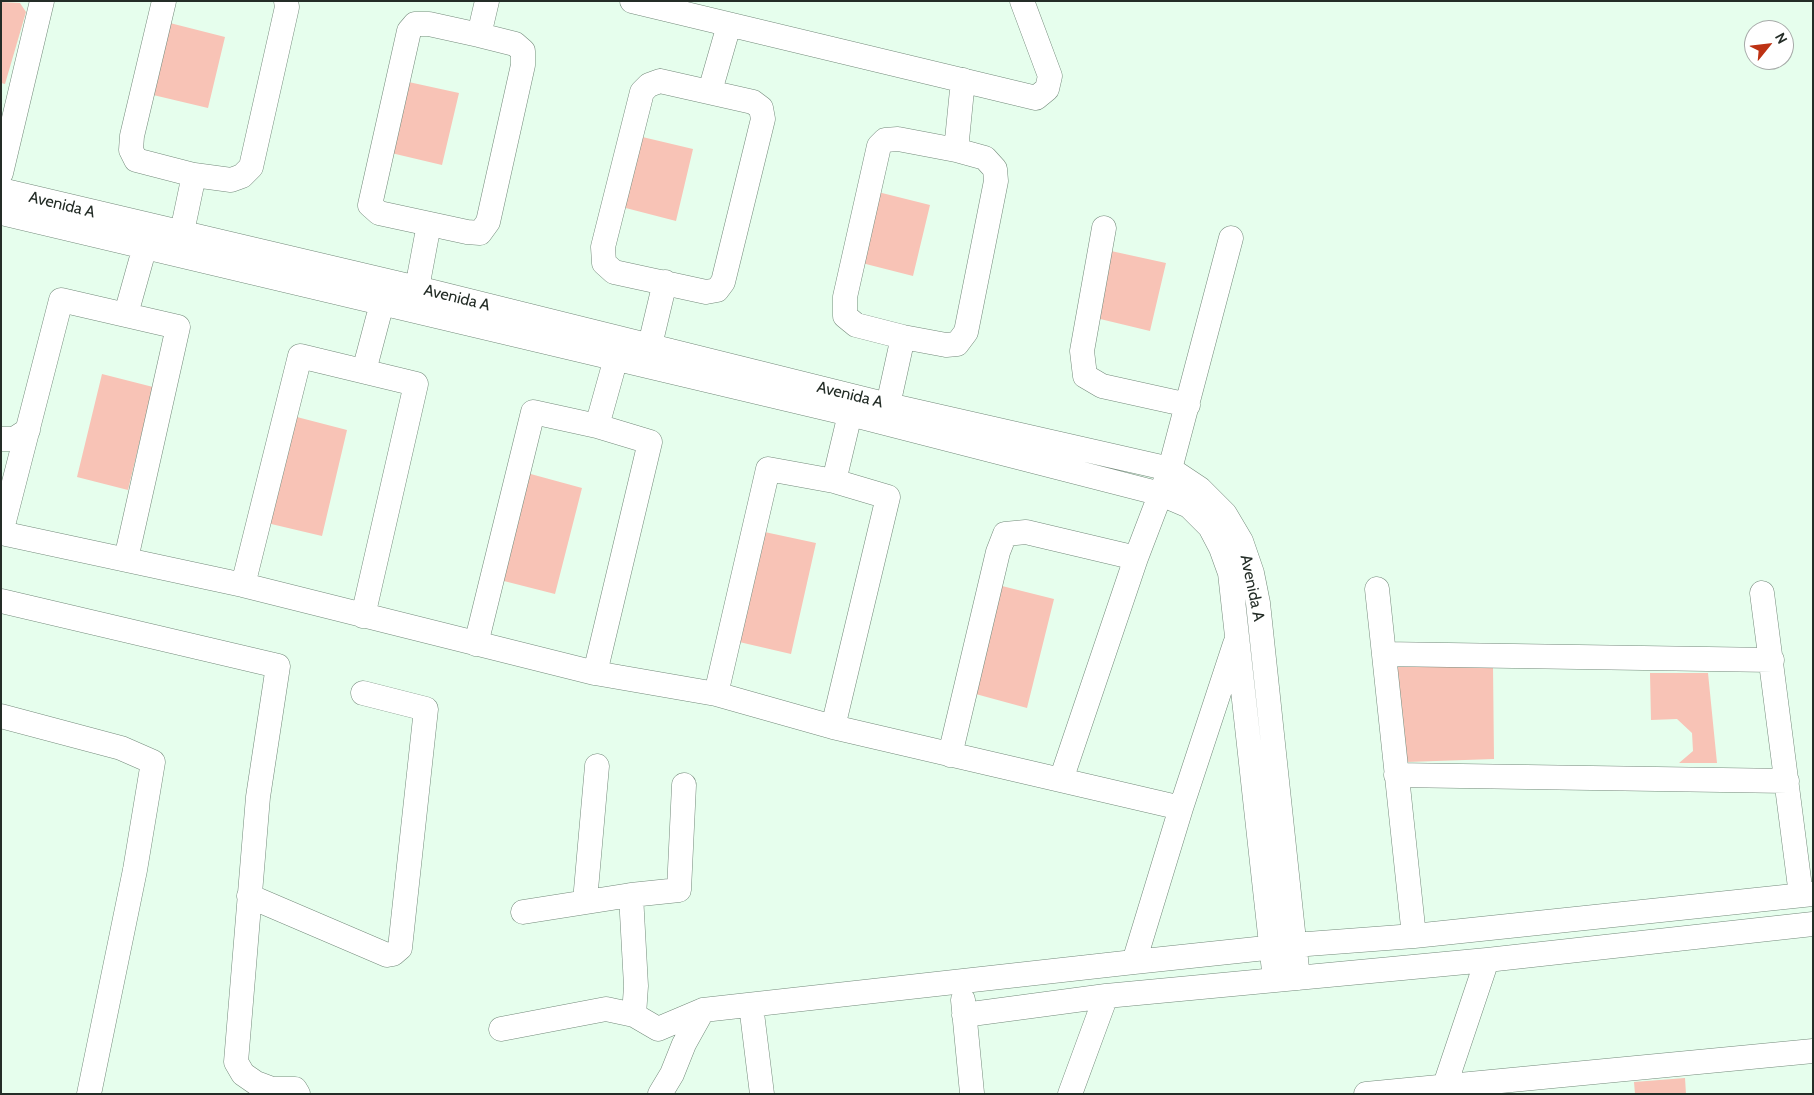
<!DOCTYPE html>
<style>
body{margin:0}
#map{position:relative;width:1814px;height:1095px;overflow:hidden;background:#e6feed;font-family:Cabin,sans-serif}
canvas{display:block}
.frame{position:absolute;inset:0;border:2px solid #242d27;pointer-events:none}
.north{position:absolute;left:1744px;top:20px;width:50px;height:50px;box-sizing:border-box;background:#fff;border:1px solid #a7aba9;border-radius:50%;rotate:61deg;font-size:14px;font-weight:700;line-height:20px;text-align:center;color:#242d27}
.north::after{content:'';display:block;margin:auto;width:18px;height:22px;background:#bd3214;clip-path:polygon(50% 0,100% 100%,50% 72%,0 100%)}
</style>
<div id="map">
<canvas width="1814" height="1095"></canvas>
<div class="frame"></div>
<div class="north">N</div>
</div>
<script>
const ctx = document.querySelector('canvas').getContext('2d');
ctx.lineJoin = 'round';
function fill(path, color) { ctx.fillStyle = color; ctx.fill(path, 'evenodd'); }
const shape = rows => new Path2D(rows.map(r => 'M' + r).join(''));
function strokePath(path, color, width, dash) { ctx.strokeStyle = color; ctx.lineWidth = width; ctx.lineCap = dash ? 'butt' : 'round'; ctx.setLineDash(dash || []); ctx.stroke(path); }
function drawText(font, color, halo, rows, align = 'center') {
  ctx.font = font + ' Cabin,sans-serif'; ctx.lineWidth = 5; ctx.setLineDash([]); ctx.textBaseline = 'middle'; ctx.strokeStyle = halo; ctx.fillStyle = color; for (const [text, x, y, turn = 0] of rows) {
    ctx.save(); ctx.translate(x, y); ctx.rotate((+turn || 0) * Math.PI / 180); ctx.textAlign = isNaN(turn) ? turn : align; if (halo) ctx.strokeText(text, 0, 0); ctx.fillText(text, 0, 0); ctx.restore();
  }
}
fill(shape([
 [1,2,20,3,26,12,5,84,1,83],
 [166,22,225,37,208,108,149,94],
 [404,81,459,93,442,165,387,152],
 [634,135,693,149,676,221,618,206],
 [874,191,930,205,913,276,858,262],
 [1111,251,1166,263,1150,331,1096,318],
 [102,374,153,387,128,490,77,477],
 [293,416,347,430,322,536,267,523],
 [527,473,582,488,555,594,500,580],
 [760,531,816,543,791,654,735,641],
 [998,585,1054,599,1027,708,972,693],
 [1493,666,1494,759,1407,762,1394,667],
 [1650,673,1708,673,1717,763,1679,763,1693,751,1692,733,1677,719,1651,720],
 [1685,1078,1686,1094,1635,1094,1634,1082]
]), '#f8c3b6');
const minor = shape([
 [164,1,132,136,131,150,136,160,194,175,231,180,242,176,251,167,287,7,286,1],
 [632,1,1036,98,1047,89,1050,76,1022,1],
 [415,24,429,24,479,35,515,44,523,51,523,65,488,222,480,233,467,232,379,213,370,205,409,31,415,24],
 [479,35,487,1],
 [660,81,753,102,761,108,763,119,723,282,717,290,706,292,614,272,604,263,603,247,642,92,649,85,660,81],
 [710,91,729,25],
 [898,139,956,150,985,158,995,169,996,181,966,332,957,344,946,345,903,337,856,325,845,316,845,297,879,146,885,140,898,139],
 [956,150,963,80],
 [1,173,42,1],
 [1,190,417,288,888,405,1170,469,1200,489,1225,514,1241,541,1252,573,1258,603,1298,978],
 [1,213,850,414,1161,494,1189,506,1210,527,1221,548,1230,573,1275,980],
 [1104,228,1082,351,1085,376,1102,386,1188,405],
 [182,232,194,175],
 [417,288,429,224],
 [126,314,149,232],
 [650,345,665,282],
 [364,371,382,303],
 [888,405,903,337],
 [597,426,616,358],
 [1,439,14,439,28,430],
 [834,481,850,414],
 [1,533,243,585,595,673,716,694,833,727,1181,808],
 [1,533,61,300,178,327,126,559],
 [243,585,300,356,416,384,363,616],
 [1377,589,1414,936],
 [1762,593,1801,895],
 [1,601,278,666,258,797,236,1062,243,1074,256,1083,272,1089,295,1089,298,1094],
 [476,644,533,412,597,426,650,442,595,673],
 [1384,654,1772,660],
 [716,694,768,469,834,481,888,497,833,727],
 [1,716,121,748,153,762,135,870,89,1094],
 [950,755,998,552,1005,534,1026,532,1136,558],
 [1396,775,1787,781],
 [1061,780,1136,558,1170,469,1231,238],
 [631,895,636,986,634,1015],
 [249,896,387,955,393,954,400,948,426,709,363,693],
 [585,901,597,766],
 [523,912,631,895,679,890,684,785],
 [1134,962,1181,808,1235,644],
 [963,1000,972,1093],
 [751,1005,762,1094],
 [964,1015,1106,996,1487,960,1813,924],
 [501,1029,606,1009,634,1015,658,1029,703,1010,1134,962,1294,945,1414,936,1813,894],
 [660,1094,672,1074,684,1044,703,1010],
 [1070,1094,1106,996],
 [1366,1094,1813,1051],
 [1442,1094,1487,960]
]);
strokePath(minor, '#748a7b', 25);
strokePath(minor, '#fff', 24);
drawText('16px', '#242d27', '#fff', [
 ["Avenida A",62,205,14],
 ["Avenida A",457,298,14],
 ["Avenida A",850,395,14],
 ["Avenida A",1252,588,78]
]);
</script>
